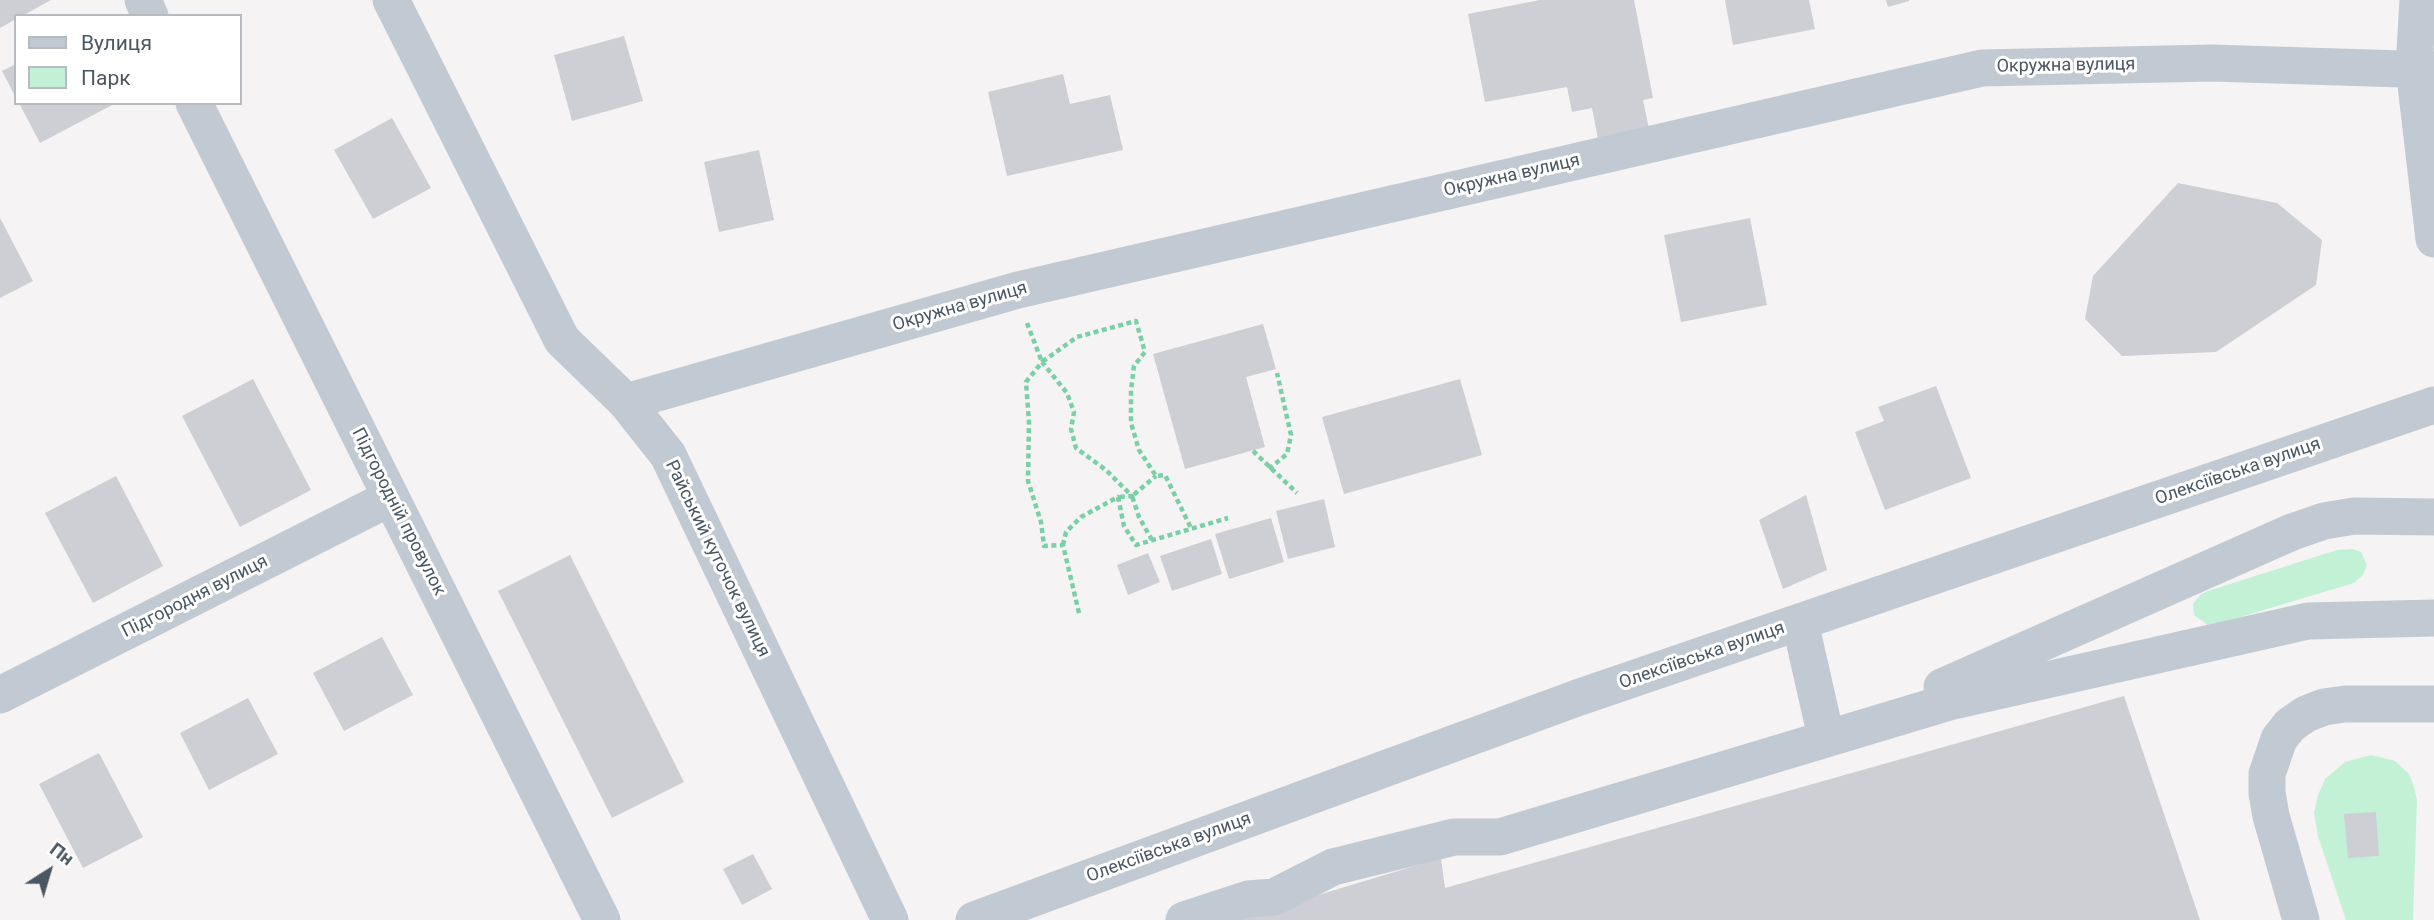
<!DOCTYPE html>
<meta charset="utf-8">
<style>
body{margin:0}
#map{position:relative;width:2434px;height:920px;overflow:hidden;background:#f5f3f3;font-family:Roboto,sans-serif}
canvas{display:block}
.legend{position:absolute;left:14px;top:14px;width:228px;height:91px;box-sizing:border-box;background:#fff;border:2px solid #b7bbc0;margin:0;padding:9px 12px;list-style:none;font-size:21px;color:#4a5661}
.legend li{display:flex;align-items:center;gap:14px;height:35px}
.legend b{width:35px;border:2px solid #b7bbc0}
.north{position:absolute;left:14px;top:836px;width:70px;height:70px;-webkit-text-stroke:5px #fff;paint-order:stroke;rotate:37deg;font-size:19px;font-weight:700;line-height:28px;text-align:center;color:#4a5661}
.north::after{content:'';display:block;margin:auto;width:24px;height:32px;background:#4a5661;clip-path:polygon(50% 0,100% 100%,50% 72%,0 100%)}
</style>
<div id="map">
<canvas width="2434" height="920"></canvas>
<ul class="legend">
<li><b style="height:9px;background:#c1cad2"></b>Вулиця</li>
<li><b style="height:19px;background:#c3f1d5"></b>Парк</li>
</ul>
<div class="north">Пн</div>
</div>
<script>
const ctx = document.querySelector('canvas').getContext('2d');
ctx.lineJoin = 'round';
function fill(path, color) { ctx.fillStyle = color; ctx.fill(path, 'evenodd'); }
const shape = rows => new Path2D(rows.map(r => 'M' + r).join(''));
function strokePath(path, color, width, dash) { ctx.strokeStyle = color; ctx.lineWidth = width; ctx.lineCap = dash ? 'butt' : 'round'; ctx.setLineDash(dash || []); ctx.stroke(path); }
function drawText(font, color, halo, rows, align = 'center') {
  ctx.font = font + ' Roboto,sans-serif'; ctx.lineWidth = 6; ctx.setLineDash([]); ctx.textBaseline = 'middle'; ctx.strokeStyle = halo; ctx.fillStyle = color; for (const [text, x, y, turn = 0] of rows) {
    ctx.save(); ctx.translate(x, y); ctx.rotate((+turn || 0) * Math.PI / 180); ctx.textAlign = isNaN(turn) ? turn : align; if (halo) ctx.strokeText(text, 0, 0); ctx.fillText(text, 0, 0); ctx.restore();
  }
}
fill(shape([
 [2353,549,2361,552,2367,565,2363,575,2354,583,2217,624,2208,625,2194,615,2193,604,2201,594,2208,591,2337,550],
 [2371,755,2395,761,2409,774,2414,787,2417,800,2413,920,2346,920,2318,836,2314,813,2318,795,2325,779,2345,762]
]), '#c3f1d5');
fill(shape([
 [0,0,51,0,22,16,16,16,16,19,0,28],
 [1540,0,1634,0,1653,98,1643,100,1649,129,1598,139,1592,108,1572,112,1567,87,1485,102,1468,14],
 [1725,0,1809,0,1815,29,1733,45],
 [1886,0,1909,0,1909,1,1888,7],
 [624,36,643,101,572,121,554,55],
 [16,64,16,98,2,71],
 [1063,74,1070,104,1110,95,1123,150,1007,176,988,92],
 [19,103,116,103,40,143],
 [392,118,431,188,373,219,334,150],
 [759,150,774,220,719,232,704,162],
 [2178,183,2277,203,2322,240,2316,285,2216,352,2122,356,2085,319,2093,276],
 [0,218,33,281,0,298],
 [1750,218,1767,305,1681,322,1664,235],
 [1263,324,1276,369,1246,377,1265,447,1185,469,1153,354],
 [253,379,311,490,240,527,182,416],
 [1460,379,1482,455,1344,494,1322,417],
 [1936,386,1971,478,1885,510,1855,432,1884,421,1878,407],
 [116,476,163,566,93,603,45,513],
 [1806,495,1827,570,1783,589,1759,520],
 [1324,499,1335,547,1288,559,1276,511],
 [1271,518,1284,562,1229,579,1215,534],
 [1211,539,1222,574,1172,591,1160,556],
 [1148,553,1160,582,1128,595,1117,565],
 [570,555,684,782,612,818,498,591],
 [382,637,413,695,344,731,313,673],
 [2124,696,2200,920,1235,920,1441,858,1445,888],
 [248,698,278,754,209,790,180,733],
 [99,753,143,837,83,868,39,784],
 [2376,812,2379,856,2348,858,2344,814],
 [753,854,772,889,742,905,723,869]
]), '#cdcfd5');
strokePath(shape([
 [1027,323,1042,362,1077,337,1136,321,1145,352,1134,366,1131,390,1131,423,1139,450,1156,476,1165,475,1191,528],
 [1253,451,1297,493],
 [1269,469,1287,454,1291,435,1277,373],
 [1152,540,1139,517,1132,496,1156,476],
 [1063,545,1066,532,1081,517,1118,497,1124,526,1136,545,1228,518],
 [1079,613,1063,545,1044,546,1041,522,1028,481,1029,422,1026,382,1042,362,1067,393,1074,412,1071,429,1076,448,1106,470,1132,496,1118,497]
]), '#7ad0a6', 4.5, [5, 3.5]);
strokePath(shape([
 [143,0,150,16],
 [391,0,562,340,626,402,668,455,890,920],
 [2418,0,2414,68,2434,239],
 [194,103,602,920],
 [626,402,1018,290,1982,68,2212,63,2434,70],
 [1800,622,1826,737],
 [1942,687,2292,532,2324,521,2354,516,2434,517],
 [0,695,390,498],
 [974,920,1577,698,2434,405],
 [1184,920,1248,899,1274,897,1333,867,1454,837,1500,837,1949,702,2308,621,2434,618],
 [2301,920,2271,816,2267,793,2267,774,2279,739,2290,725,2306,714,2324,707,2345,704,2434,704]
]), '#c1cad2', 37);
drawText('18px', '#4a5661', '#fff', [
 ["Окружна вулиця",2066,66,-1],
 ["Окружна вулиця",1512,176,-13],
 ["Окружна вулиця",960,307,-16],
 ["Олексіївська вулиця",2238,472,-19],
 ["Підгородній провулок",398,512,63],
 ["Райський куточок вулиця",717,559,64],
 ["Підгородня вулиця",195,597,-27],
 ["Олексіївська вулиця",1702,656,-19],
 ["Олексіївська вулиця",1169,848,-20]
]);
</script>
